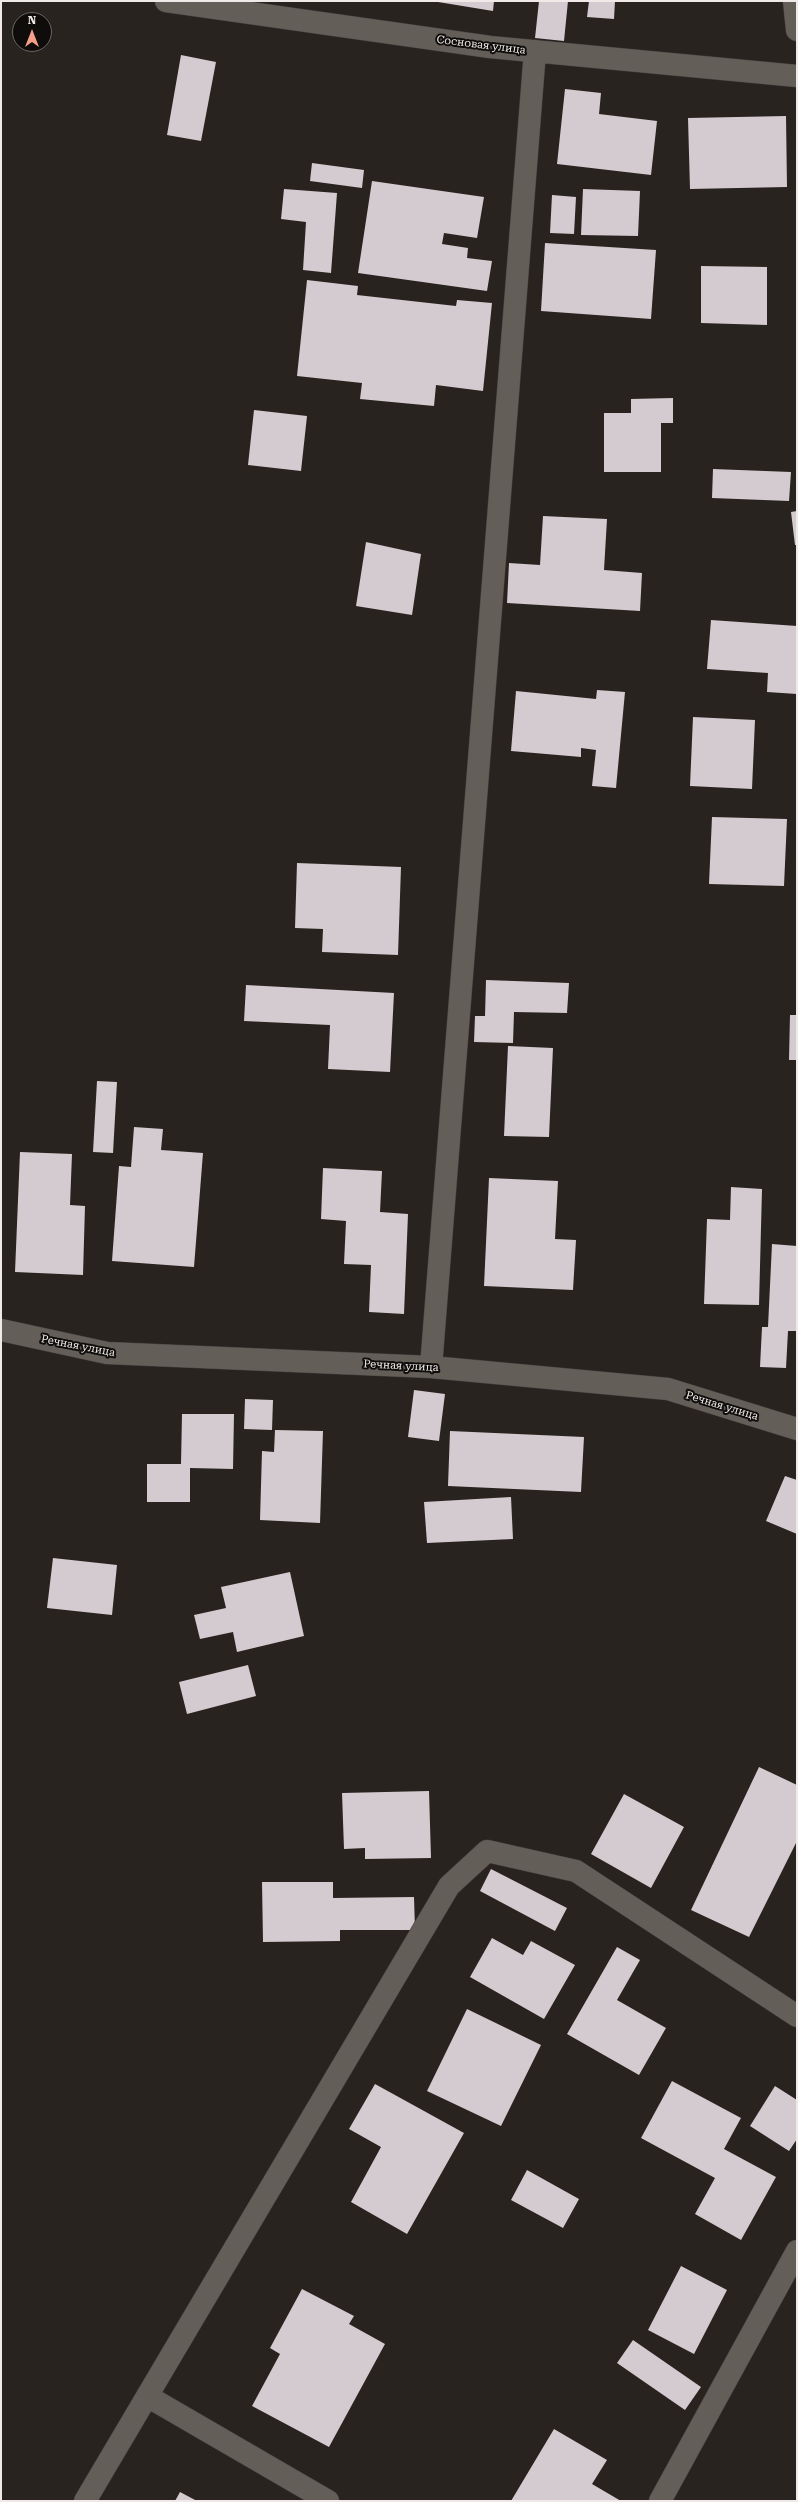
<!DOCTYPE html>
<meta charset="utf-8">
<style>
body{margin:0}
#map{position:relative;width:798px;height:2502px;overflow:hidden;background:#29231f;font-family:"Roboto Serif",serif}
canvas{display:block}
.frame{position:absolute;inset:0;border:2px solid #efeae8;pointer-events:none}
.north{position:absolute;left:12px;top:12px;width:40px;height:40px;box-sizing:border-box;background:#0f0d0b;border:1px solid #696563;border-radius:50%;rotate:0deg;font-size:11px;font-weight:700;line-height:16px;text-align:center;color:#efeae8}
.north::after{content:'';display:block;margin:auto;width:14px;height:18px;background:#f49e8a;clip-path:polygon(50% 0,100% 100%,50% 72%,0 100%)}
</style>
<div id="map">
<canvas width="798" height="2502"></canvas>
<div class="frame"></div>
<div class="north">N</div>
</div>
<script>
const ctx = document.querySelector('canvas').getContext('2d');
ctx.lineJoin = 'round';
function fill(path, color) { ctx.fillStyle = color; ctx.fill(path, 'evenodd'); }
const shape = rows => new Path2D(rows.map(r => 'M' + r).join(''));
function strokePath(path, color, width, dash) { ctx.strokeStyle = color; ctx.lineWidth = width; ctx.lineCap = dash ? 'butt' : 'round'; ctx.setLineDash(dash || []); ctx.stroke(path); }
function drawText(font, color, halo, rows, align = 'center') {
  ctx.font = font + ' "Roboto Serif",serif'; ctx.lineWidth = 4; ctx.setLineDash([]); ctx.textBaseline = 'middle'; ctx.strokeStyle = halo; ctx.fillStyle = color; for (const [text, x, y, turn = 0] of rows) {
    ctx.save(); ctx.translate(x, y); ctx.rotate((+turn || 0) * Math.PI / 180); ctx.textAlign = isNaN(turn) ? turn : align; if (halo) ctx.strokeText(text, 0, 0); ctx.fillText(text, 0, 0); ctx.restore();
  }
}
fill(shape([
 [432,1,494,1,493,11],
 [539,1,568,1,564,41,535,38],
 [589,1,615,1,614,19,587,17],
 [181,55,216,62,201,141,167,135],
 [565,89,601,93,599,114,657,121,651,175,557,164],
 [786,116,787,187,690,189,688,118],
 [312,163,364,170,362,188,310,181],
 [372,181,484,197,477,238,444,233,442,244,468,248,467,258,492,261,487,291,358,273],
 [284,189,337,193,331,273,303,270,306,222,281,219],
 [583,189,640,191,638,236,581,235],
 [552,195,576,197,574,234,550,233],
 [545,243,656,250,651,319,541,311],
 [701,266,767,267,767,325,701,323],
 [307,280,358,286,357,295,456,306,457,300,492,303,483,391,436,385,434,406,360,399,362,383,297,376],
 [673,398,673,423,661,423,661,472,604,472,604,413,631,413,631,399],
 [254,410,307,416,301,471,248,465],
 [713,469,791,472,789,501,712,498],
 [797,511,797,545,795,545,791,512],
 [543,516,607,519,604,570,642,573,640,611,507,603,509,563,540,565],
 [366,542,421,554,412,615,356,606],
 [711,620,797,626,797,694,767,692,768,673,707,669],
 [597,690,625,692,616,788,592,786,596,750,581,748,581,757,511,751,516,691,596,699],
 [693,717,755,720,752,789,690,786],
 [712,817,787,819,784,886,709,884],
 [297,863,401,867,398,955,322,952,323,929,295,928],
 [486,980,569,983,567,1013,514,1012,513,1043,474,1042,475,1016,485,1016],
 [246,985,394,993,390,1072,328,1069,330,1025,244,1021],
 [790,1015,797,1015,797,1060,789,1060],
 [508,1046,553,1048,549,1137,504,1136],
 [97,1081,117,1082,113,1153,93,1152],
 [134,1127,163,1129,161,1150,203,1153,194,1267,112,1261,119,1166,131,1167],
 [20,1152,72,1154,70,1205,85,1206,83,1275,15,1272],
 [323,1168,382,1171,380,1212,408,1214,404,1314,369,1312,371,1265,344,1264,346,1221,321,1219],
 [489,1178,558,1181,555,1239,576,1240,573,1290,484,1286],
 [731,1187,762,1189,759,1305,704,1304,707,1219,730,1220],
 [772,1244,797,1246,796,1331,788,1331,786,1368,760,1367,762,1327,768,1327],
 [414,1390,445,1394,439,1441,408,1437],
 [245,1399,273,1400,272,1430,244,1429],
 [182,1414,234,1414,233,1469,190,1468,190,1502,147,1502,147,1464,181,1464],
 [275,1430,323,1431,320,1523,260,1520,262,1451,274,1452],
 [450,1431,584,1437,581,1492,448,1486],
 [785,1476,797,1480,797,1534,766,1521],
 [511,1497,513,1539,427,1543,424,1502],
 [53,1558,117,1565,112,1615,47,1608],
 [290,1572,304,1636,237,1652,233,1632,200,1639,194,1615,226,1608,221,1587],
 [248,1665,256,1696,187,1714,179,1682],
 [759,1767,797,1785,797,1841,749,1937,691,1910],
 [429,1791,431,1858,365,1859,365,1848,344,1849,342,1793],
 [624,1794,684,1827,651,1888,591,1854],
 [491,1869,567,1908,555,1931,480,1891],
 [262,1882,333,1882,333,1898,414,1897,415,1930,340,1930,340,1941,263,1942],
 [492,1938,523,1955,531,1941,575,1965,544,2019,470,1977],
 [617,1947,640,1960,617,2000,666,2028,639,2075,567,2034],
 [467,2009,541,2045,501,2126,427,2091],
 [672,2081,741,2118,724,2149,776,2177,741,2240,695,2214,715,2178,641,2138],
 [375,2084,464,2133,407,2234,351,2202,381,2147,349,2129],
 [775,2086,797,2100,797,2139,789,2151,750,2126],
 [527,2170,579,2199,563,2228,511,2200],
 [681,2266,727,2290,694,2354,648,2330],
 [302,2289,354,2316,349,2324,385,2344,329,2447,252,2406,280,2354,270,2348],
 [633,2340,701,2387,685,2410,617,2363],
 [554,2429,607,2460,592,2484,621,2501,511,2501],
 [180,2492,197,2501,175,2501]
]), '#d3cbd0');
const minor = shape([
 [166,1,490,47,797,76],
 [794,1,797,30],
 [1,1330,107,1353,431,1367,668,1389,797,1429],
 [431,1367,535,51],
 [147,2396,328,2501],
 [85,2501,449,1886,487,1851,576,1871,797,2016],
 [660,2501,797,2251]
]);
strokePath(minor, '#46413f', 23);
strokePath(minor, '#645e59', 22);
drawText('11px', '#efeae8', '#0f0d0b', [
 ["Сосновая улица",481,45,7],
 ["Речная улица",78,1346,11],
 ["Речная улица",401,1366,3],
 ["Речная улица",722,1406,17]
]);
</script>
